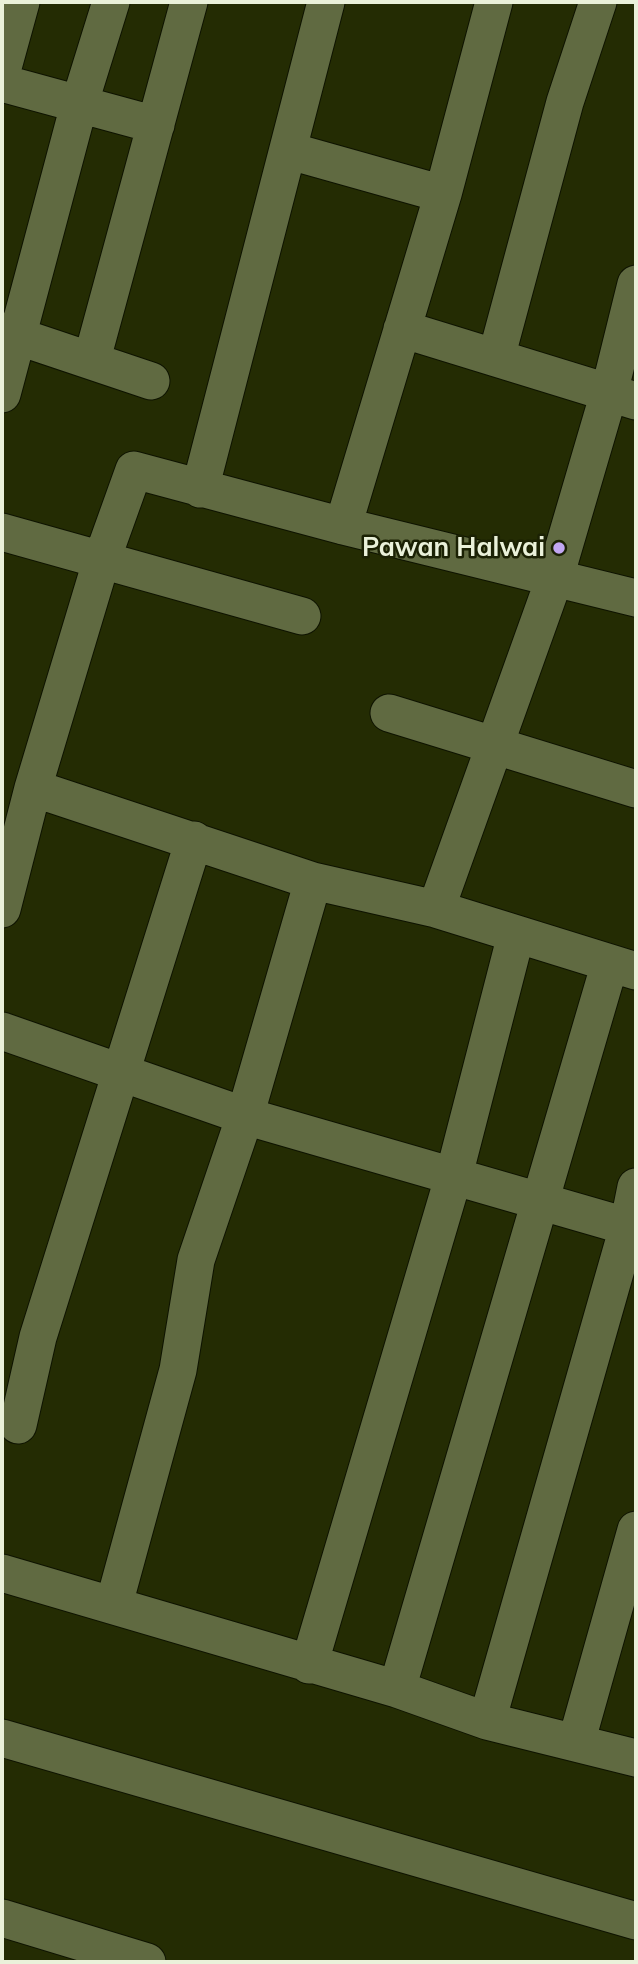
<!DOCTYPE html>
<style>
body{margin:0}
#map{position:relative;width:638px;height:1964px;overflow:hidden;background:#242c03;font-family:Mulish,sans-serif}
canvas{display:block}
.frame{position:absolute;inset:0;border:4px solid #eaf1da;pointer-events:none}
</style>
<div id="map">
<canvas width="638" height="1964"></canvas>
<div class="frame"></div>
</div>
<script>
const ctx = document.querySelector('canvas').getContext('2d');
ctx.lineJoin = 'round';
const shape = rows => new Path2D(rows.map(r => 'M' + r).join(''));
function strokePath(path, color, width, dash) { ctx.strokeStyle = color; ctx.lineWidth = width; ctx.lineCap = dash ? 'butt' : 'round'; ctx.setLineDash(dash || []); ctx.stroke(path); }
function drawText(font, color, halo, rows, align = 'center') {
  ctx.font = font + ' Mulish,sans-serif'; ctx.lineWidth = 5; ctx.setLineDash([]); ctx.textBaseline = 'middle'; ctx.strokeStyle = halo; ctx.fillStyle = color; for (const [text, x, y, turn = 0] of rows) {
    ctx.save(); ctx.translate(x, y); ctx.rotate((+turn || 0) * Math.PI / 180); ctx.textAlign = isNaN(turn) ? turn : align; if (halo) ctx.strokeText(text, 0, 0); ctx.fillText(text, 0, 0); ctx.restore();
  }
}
const minor = shape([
 [2,71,21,2],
 [2,83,156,125],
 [290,151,443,194],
 [402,329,636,401],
 [2,331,151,381],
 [496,358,565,102,598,2],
 [92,359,189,2],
 [2,394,79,105,111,2],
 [200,489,326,2],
 [343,526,443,194,494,2],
 [2,532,302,616],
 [389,713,636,789],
 [33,788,313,881,436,909,636,971],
 [2,909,33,788,101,562,134,470,343,526,636,598],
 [436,909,555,577,609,393,636,284],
 [2,1031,245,1116,636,1229],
 [18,1425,38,1337,194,840],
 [2,1573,397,1689,487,1721,636,1758],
 [114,1604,178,1370,196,1260,245,1116,313,881],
 [309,1665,454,1175,516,935],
 [397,1689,610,963],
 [487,1721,628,1227,636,1187],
 [2,1738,636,1921],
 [576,1743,636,1530],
 [2,1918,147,1962]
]);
strokePath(minor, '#0e1300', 39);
strokePath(minor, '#606a41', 37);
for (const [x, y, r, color] of [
 [559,548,7,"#c2a7f2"]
]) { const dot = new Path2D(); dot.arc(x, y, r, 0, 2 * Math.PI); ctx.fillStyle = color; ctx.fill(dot); strokePath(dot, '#1b2104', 2.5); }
drawText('bold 26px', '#eaf1da', '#1b2104', [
 ["Pawan Halwai",545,548]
], 'right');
</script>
